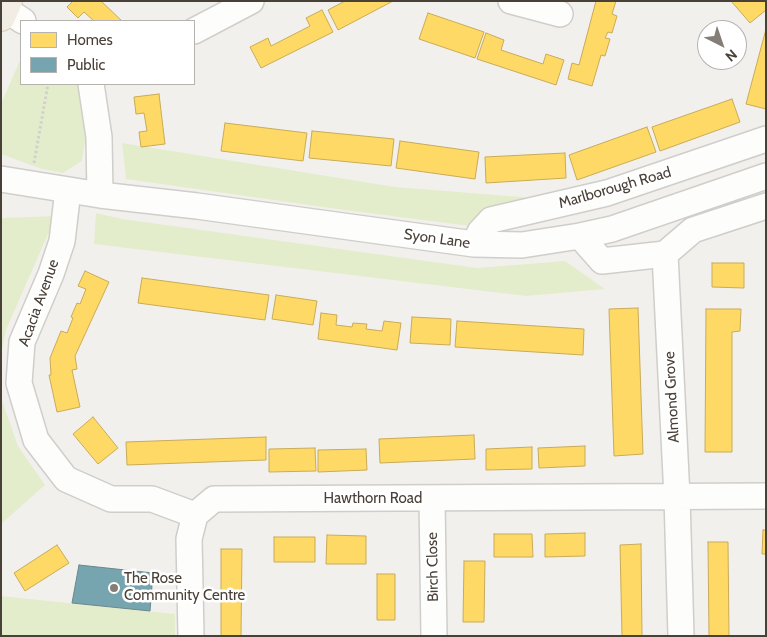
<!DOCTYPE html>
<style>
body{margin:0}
#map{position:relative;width:767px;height:637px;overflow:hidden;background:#f2f0ed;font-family:Cabin,sans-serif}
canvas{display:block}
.frame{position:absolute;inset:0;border:2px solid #494037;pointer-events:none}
.legend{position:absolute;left:20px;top:20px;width:175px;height:65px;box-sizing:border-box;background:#fff;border:1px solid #b6b3af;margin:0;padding:6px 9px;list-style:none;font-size:15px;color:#494037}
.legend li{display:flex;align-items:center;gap:10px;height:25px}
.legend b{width:25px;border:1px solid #b6b3af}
.north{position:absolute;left:697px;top:20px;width:50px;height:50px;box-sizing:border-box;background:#fff;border:1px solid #b6b3af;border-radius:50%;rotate:139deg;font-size:14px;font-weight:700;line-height:20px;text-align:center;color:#494037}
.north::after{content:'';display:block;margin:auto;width:18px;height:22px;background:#847e77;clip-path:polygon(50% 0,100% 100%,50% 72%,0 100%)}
</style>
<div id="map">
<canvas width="767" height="637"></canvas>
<div class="frame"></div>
<ul class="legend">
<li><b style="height:14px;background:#ffd966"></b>Homes</li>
<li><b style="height:14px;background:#76a5af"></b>Public</li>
</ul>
<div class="north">N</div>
</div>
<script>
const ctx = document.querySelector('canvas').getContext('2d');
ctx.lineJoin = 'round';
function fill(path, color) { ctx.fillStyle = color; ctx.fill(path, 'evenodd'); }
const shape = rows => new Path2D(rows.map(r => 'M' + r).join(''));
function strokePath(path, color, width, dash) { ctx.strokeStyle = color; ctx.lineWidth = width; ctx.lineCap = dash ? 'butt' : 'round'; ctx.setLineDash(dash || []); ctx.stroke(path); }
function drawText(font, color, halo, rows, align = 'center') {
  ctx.font = font + ' Cabin,sans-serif'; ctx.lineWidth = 5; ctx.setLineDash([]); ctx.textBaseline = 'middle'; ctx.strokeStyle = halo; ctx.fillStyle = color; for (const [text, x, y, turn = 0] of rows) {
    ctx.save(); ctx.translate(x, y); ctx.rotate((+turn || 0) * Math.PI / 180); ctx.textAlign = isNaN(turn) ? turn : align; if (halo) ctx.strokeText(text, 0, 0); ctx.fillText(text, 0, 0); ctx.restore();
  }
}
fill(shape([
 [21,58,21,84,78,84,89,114,82,161,63,173,42,169,1,154,1,104],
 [122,143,395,187,534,198,470,226,337,209,126,179],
 [96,213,122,219,477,268,565,261,605,289,526,296,94,244],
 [56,216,6,330,1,355,1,218],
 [1,398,18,446,45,485,1,524],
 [1,596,175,614,175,636,1,636]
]), '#e3edcc');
const homes = shape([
 [73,1,101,1,122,21,94,21,84,12,78,18,67,7,73,1],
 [345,1,393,1,338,30,328,10,345,1],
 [596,1,616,1,612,14,617,16,612,33,608,32,605,38,610,39,605,56,601,55,592,86,568,79,572,63,579,65,596,1],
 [731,1,766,1,766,10,750,23,731,1],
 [322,10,333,32,261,68,250,47,268,38,271,46,310,26,306,18,322,10],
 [428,13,484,32,475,58,419,39,428,13],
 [766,29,766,109,746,104,766,29],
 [486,33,504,40,501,50,543,64,546,54,564,60,556,85,477,59,486,33],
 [159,94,165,144,141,147,139,132,147,131,144,113,136,114,134,97,159,94],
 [732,99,740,122,660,151,652,127,732,99],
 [225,123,307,133,303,161,221,151,225,123],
 [647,127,656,152,577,180,569,155,647,127],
 [312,131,394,139,391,166,309,158,312,131],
 [400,141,479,152,475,179,396,168,400,141],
 [565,153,566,178,486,183,485,157,565,153],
 [712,263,744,263,744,288,712,287,712,263],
 [85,271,109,282,75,356,77,369,72,370,80,407,57,412,49,375,51,375,50,358,61,331,67,333,73,318,71,317,77,303,80,304,86,289,78,286,85,271],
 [142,278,269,295,265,320,138,303,142,278],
 [276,295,317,301,313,325,272,319,276,295],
 [638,308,643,454,614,456,609,309,638,308],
 [706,309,741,309,740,331,732,332,732,452,705,452,706,309],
 [321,313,337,315,336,325,352,327,353,323,367,324,366,329,382,331,384,321,401,323,397,350,318,339,321,313],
 [412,317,451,319,450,345,410,343,412,317],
 [457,321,584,329,583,355,455,347,457,321],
 [93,417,118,448,98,464,73,434,93,417],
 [474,435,475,459,380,463,379,439,474,435],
 [266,437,266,460,127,465,126,442,266,437],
 [585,446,585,466,539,468,538,448,585,446],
 [532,447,532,469,486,470,486,449,532,447],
 [315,448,316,471,269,472,269,449,315,448],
 [366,449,367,470,318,472,318,450,366,449],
 [763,530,766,530,766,554,762,554,763,530],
 [585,533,585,556,545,557,545,534,585,533],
 [494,534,532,534,533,557,494,557,494,534],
 [327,535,366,536,366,564,326,564,327,535],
 [274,537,315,537,315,562,274,562,274,537],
 [708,542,728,542,729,636,709,636,708,542],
 [641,544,642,636,622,636,620,545,641,544],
 [57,545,69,563,25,591,14,573,57,545],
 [221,549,242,549,241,636,221,636,221,549],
 [464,561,485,561,484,622,463,622,464,561],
 [377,574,395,574,395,620,377,620,377,574]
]);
fill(homes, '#ffd966');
strokePath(homes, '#c8ab58', 1);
const public = shape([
 [79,565,153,573,150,611,72,603,79,565]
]);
fill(public, '#76a5af');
strokePath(public, '#68878b', 1);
const minor = shape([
 [511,1,560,14],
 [5,9,23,21],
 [194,31,251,1],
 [91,84,99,137,100,195],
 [1,179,100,195,197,206,474,244,522,245,580,236,612,229,766,176],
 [68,190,62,241,51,274,22,342,19,383,36,440,66,479,111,499,152,499,195,515],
 [580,236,602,261,665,254,677,497,681,636],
 [474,244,480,232,491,220,607,193,766,139],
 [665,254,693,230,766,206],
 [432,499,434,636],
 [191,636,189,539,195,515,214,499,766,496]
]);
const primary = shape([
 [1,17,8,1]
]);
strokePath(minor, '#d0ceca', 28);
strokePath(primary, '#d5cab9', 30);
strokePath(shape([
 [34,163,48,84]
]), '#d2d0cb', 3, [2.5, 2.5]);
strokePath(minor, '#fdfdfc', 25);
strokePath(primary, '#f2ede4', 28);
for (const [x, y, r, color] of [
 [114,588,5,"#847e77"]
]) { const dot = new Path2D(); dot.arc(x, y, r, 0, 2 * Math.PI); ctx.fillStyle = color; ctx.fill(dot); strokePath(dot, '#fff', 2); }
drawText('15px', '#494037', '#fff', [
 ["Marlborough Road",615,188,-16],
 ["Syon Lane",437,239,8],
 ["Acacia Avenue",39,303,-70],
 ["Almond Grove",672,397,-93],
 ["Hawthorn Road",373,499],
 ["Birch Close",433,567,-91]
]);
drawText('15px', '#494037', '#fff', [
 ["The Rose",124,579],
 ["Community Centre",124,596]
], 'left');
</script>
